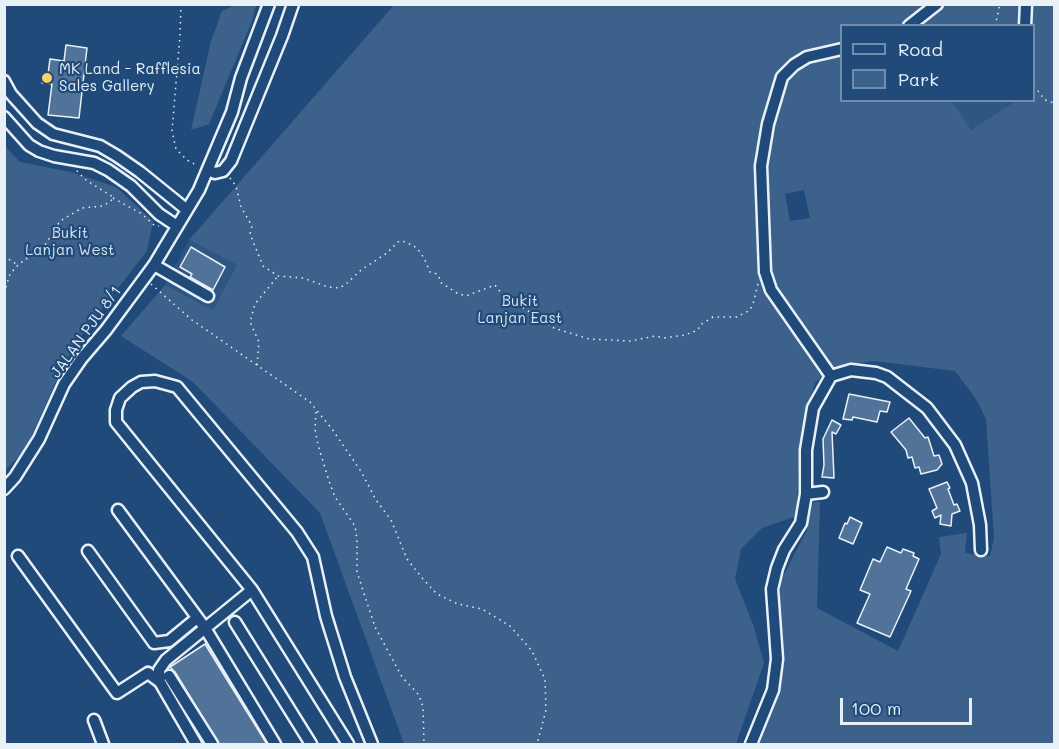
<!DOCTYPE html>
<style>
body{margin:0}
#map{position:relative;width:1059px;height:749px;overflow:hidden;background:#1f4a7a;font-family:Mali,sans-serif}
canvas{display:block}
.frame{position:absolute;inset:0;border:6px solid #e8f1f8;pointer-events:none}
.legend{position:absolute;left:840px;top:24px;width:195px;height:78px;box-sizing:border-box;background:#1f4a7a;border:2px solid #6f8dac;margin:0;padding:8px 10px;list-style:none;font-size:18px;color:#e8f1f8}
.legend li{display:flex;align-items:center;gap:12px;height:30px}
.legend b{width:30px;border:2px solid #6f8dac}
.scale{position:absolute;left:840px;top:698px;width:132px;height:27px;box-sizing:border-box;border:3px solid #e8f1f8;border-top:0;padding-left:8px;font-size:18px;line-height:21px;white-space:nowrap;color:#e8f1f8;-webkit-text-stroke:4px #1f4a7a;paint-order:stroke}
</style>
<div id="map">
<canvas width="1059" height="749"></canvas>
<div class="frame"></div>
<ul class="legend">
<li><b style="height:8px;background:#1f4a7a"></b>Road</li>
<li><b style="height:16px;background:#3c628c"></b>Park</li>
</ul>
<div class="scale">100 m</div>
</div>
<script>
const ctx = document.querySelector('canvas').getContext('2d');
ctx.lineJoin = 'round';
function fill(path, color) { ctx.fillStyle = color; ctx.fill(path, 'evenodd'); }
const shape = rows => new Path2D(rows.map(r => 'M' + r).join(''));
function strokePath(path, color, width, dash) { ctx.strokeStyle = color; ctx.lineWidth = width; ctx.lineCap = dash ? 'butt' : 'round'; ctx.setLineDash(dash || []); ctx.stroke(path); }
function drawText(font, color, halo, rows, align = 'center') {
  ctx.font = font + ' Mali,sans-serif'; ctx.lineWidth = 4.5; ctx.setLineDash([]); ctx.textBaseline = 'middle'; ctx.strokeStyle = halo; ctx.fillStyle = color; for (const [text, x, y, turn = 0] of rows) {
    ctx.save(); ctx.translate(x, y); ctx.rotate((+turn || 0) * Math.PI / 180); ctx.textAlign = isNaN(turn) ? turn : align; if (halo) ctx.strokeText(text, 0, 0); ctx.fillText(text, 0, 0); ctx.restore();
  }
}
fill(shape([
 [951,101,1016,101,971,131],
 [189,240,237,265,213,310,165,285]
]), '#2e5683');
fill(shape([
 [235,5,256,5,252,21,209,124,191,130,211,41,222,11],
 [394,5,1054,5,1054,744,759,744,779,692,782,658,779,604,780,582,807,530,813,502,820,502,817,608,898,651,941,554,939,537,967,533,965,553,990,556,994,538,986,419,976,399,955,371,874,361,832,367,815,383,803,423,798,472,797,516,762,528,741,549,735,579,754,627,764,663,736,744,404,744,320,513,193,382,121,336,165,285,213,310,237,265,189,240],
 [842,26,1034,26,1034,100,1016,101,971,130,951,100,842,100],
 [804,190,810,218,790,221,785,194],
 [5,146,20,162,71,172,116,187,153,221,147,251,86,329,62,368,25,451,5,470]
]), '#3c628c');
const building = shape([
 [66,45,87,48,79,118,48,115,52,84,42,83,43,74,48,74,50,59,64,61,66,45],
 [191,247,225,267,213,290,190,277,192,274,180,267,191,247],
 [849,394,890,402,887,412,880,411,877,422,853,417,852,420,843,419,849,394],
 [909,418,925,438,928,437,934,456,939,455,942,464,937,470,921,474,919,467,915,468,912,457,908,458,906,450,891,432,909,418],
 [832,420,841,425,836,434,832,432,834,478,822,477,824,465,823,439,832,420],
 [947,482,950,488,948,489,954,505,957,504,960,511,952,514,951,526,940,524,941,515,935,518,932,511,937,508,929,489,947,482],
 [850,517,862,523,853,544,839,538,845,523,847,524,850,517],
 [887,547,901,553,903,549,914,553,913,556,919,559,906,589,911,591,890,637,857,623,870,594,860,590,873,559,880,562,887,547],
 [205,644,229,683,267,744,219,744,175,672,170,667,205,644]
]);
fill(building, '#517399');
strokePath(building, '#e8f1f8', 1.5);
const minor = shape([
 [909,26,937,4],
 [1025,26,1026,4],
 [4,81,11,94,37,123,53,134,100,146,117,156,140,172,187,210],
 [4,117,29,145,39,151,54,156,94,163,108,170,131,186,159,214,177,226],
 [208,170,215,173,223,171,231,161,282,36,293,4],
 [154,265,208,296],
 [831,376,771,290,765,272,761,166,768,124,782,77,794,65,807,57,842,49],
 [4,489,15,477,39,439,64,384,82,358,106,330,154,265,199,190,232,112,241,78,269,4],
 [806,494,823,492],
 [118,510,205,628,275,744],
 [88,551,154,643,169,641,197,618],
 [18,556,117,693,148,673,160,682],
 [235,622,311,744],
 [169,676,212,744],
 [94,720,103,744],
 [196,744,160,682,159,670,166,660,252,590],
 [348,744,252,590,116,422,116,410,120,398,132,387,141,382,155,381,177,387,297,532,313,557,326,616,345,677,372,744],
 [751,744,773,690,777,659,772,589,777,568,784,550,801,523,806,494,806,450,813,408,831,376,851,370,876,373,887,377,927,408,955,445,972,483,980,525,981,550]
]);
strokePath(minor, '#e8f1f8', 15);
strokePath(shape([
 [181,4,180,35,172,131,176,149,187,160,198,166],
 [1037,5,1047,4],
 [995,26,1000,4],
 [1034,86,1045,100,1054,103],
 [230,178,236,186,241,207,252,226,250,234,263,266,278,276,303,278,328,287,339,288,345,285,361,270,387,253,399,241,406,242,417,248,424,258,430,272,435,273,439,276,440,282,457,293,466,296,495,285,501,293,554,328,589,339,630,341,655,336,664,338,685,335,698,330,700,325,713,317,737,317,750,310,753,304,758,284],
 [113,198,142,214,155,226,159,226],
 [4,256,16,264],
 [151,284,192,320,310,402,332,429,362,473,376,500,391,520,407,559,423,579,437,594,458,604,482,609,510,626,532,651,545,679,546,710,537,744],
 [4,293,10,274,18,265,45,245,60,221,82,208,103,206,111,201,113,197,86,180,76,170],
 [257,365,259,342,250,322,255,304,278,276],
 [316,412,315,429,318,445,329,481,335,497,355,526,357,540,357,572,375,627,402,677,419,695,423,707,424,744]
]), '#e8f1f8', 1.5, [1.5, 4.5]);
strokePath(minor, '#1f4a7a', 10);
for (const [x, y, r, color] of [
 [47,78,6,"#ffd166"]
]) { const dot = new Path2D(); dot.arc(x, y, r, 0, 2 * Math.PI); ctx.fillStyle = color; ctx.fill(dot); strokePath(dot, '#1f4a7a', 2); }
drawText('15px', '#e8f1f8', '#1f4a7a', [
 ["MK Land - Rafflesia",59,69],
 ["Sales Gallery",59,86]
], 'left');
drawText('15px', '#d7e3ed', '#1f4a7a', [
 ["Bukit",70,233],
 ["Lanjan West",70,250],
 ["Bukit",520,301],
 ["Lanjan East",520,318]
]);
drawText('15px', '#e8f1f8', '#1f4a7a', [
 ["JALAN PJU 8/1",86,332,-54]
]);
</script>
